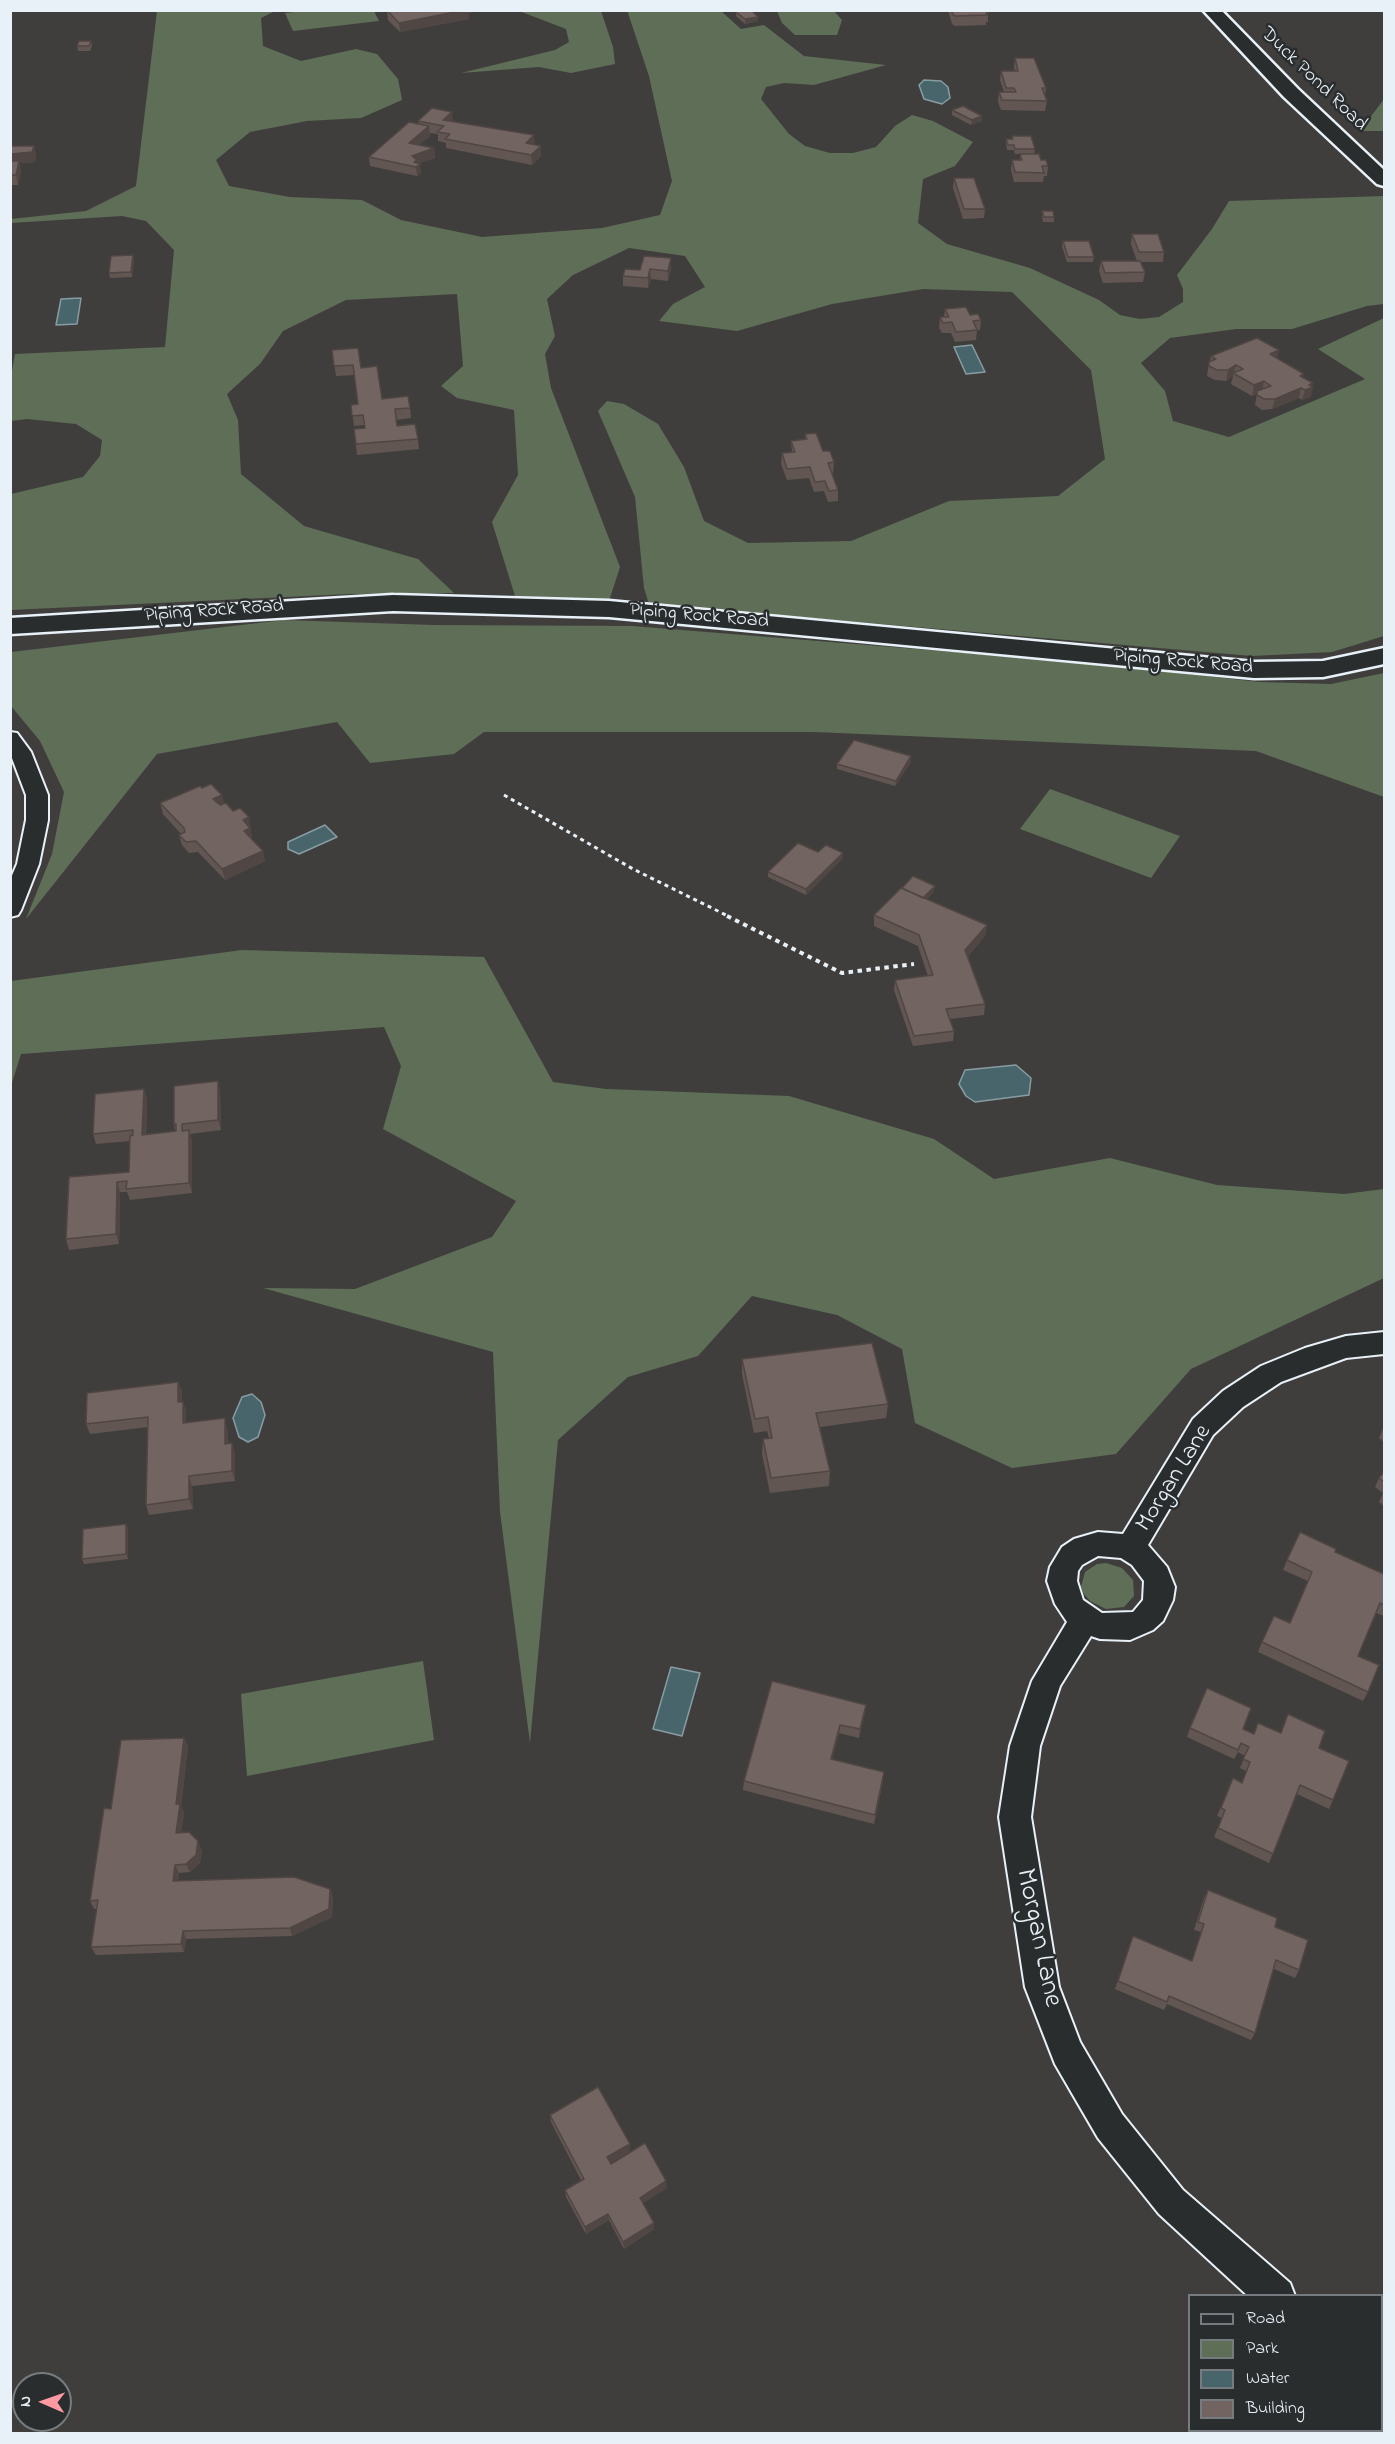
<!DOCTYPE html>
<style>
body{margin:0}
#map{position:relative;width:1395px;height:2444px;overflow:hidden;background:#403e3d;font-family:"Indie Flower",sans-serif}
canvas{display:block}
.frame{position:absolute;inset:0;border:12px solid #e8f1f8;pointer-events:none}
.legend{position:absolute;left:1188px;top:2294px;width:195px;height:138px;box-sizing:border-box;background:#2a2d2e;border:2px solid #767b7f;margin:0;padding:8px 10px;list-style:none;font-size:18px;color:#e8f1f8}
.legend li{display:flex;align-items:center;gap:12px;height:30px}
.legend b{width:30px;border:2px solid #767b7f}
.north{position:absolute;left:12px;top:2372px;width:60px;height:60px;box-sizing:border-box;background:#2a2d2e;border:2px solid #767b7f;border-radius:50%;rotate:272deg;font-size:16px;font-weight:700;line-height:24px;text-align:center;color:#e8f1f8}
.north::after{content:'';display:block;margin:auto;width:21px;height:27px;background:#ff9aa2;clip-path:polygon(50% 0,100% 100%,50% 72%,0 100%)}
</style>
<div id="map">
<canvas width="1395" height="2444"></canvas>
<div class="frame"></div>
<ul class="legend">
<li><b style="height:8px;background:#2a2d2e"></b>Road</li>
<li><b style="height:16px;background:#5e6e57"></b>Park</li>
<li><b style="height:16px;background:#48656b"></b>Water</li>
<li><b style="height:16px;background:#726460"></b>Building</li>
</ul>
<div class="north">N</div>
</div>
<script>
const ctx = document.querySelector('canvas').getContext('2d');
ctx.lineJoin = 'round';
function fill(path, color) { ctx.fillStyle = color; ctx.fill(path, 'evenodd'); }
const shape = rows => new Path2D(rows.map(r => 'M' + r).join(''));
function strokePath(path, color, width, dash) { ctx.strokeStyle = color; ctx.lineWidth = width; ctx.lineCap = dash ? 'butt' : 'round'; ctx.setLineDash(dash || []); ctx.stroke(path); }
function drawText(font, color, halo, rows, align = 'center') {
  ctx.font = font + ' "Indie Flower",sans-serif'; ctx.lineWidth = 5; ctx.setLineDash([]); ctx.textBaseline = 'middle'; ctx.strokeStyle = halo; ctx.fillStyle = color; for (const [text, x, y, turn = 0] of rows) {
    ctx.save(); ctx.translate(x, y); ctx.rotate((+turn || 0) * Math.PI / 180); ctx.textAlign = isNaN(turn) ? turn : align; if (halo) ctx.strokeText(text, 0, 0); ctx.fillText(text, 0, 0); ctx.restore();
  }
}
fill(shape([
 [627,10,721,11,741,29,764,25,804,56,886,65,814,85,784,83,766,87,761,99,789,134,805,146,830,153,853,153,876,147,895,126,912,115,933,121,973,142,955,166,923,179,918,223,947,244,1030,268,1099,300,1120,315,1140,319,1159,317,1183,302,1183,289,1177,275,1212,229,1229,201,1384,196,1384,304,1367,306,1292,329,1236,329,1170,338,1141,363,1165,391,1173,421,1229,437,1365,379,1318,349,1384,318,1384,636,1332,652,1252,656,649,604,644,588,635,497,598,411,607,401,624,404,658,424,684,467,704,521,748,543,851,541,949,501,1058,496,1105,459,1091,370,1012,292,923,289,832,304,737,331,659,321,673,304,705,287,685,256,629,248,573,275,547,299,555,336,545,354,551,388,620,567,609,601,515,596,492,522,518,475,514,410,457,398,441,386,463,366,457,294,346,300,283,331,260,364,227,394,238,420,241,474,304,526,418,559,454,593,349,594,11,610,11,494,83,477,100,456,102,440,76,424,27,419,11,421,11,376,15,354,165,347,174,250,146,221,122,216,11,223,11,219,86,211,136,186,157,11,275,11,261,18,263,46,301,61,356,49,377,54,398,79,402,100,361,118,307,121,250,132,216,160,229,186,290,197,362,200,401,220,482,237,602,228,660,215,672,181,649,76],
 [305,11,374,11,379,21,293,31,285,13],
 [519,11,601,11,613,47,615,64,571,73,539,67,461,73,555,50,569,42,566,29],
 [777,11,834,11,842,20,837,35,795,35,782,23],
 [1384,99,1384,131,1360,131],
 [284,620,433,625,632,626,1103,664,1259,682,1331,684,1384,673,1384,797,1256,751,815,732,484,732,454,754,370,763,337,722,157,754,26,919,52,854,64,792,40,741,11,706,11,652],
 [1050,789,1180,836,1151,878,1020,829],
 [242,950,484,957,553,1082,606,1089,789,1096,934,1139,994,1179,1110,1158,1217,1185,1344,1194,1384,1189,1384,1278,1191,1369,1116,1454,1012,1468,915,1423,902,1349,837,1315,752,1296,698,1356,628,1377,558,1440,530,1743,500,1512,493,1352,263,1288,355,1289,492,1237,516,1201,383,1129,401,1066,384,1027,21,1054,11,1086,11,981],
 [1106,1563,1122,1568,1133,1580,1134,1596,1124,1607,1106,1609,1090,1601,1084,1594,1081,1587,1085,1572,1097,1564],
 [423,1661,434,1740,247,1776,241,1694]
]), '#5e6e57');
const water = shape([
 [924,80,941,81,948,87,950,98,942,104,924,99,919,85,924,80],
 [81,298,77,324,56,325,61,299,81,298],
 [972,345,985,372,966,374,954,347,972,345],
 [325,825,337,837,299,854,288,849,288,842,325,825],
 [1016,1065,1031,1078,1029,1095,975,1102,966,1096,959,1084,965,1070,1016,1065],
 [252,1394,261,1402,265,1415,258,1437,248,1442,239,1437,233,1418,242,1397,252,1394],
 [671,1667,700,1673,682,1736,653,1729,671,1667]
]);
fill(water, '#48656b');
strokePath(water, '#889da3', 1.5);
const street = shape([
 [10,732,17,733,31,752,48,795,48,820,39,864,21,910,18,915,10,917,10,880,17,864,26,820,26,795,10,753,10,732],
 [1384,1332,1384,1354,1346,1358,1281,1382,1243,1407,1213,1435,1148,1545,1167,1567,1175,1587,1173,1600,1163,1621,1153,1630,1130,1640,1100,1639,1091,1636,1060,1686,1040,1746,1031,1817,1059,1987,1080,2042,1122,2114,1183,2190,1290,2283,1295,2296,1248,2296,1159,2214,1098,2138,1055,2064,1025,1987,999,1817,1010,1746,1032,1681,1067,1622,1055,1604,1047,1581,1050,1567,1062,1547,1074,1539,1098,1532,1123,1534,1193,1419,1223,1391,1261,1366,1305,1348,1346,1336,1384,1332],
 [1098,1556,1121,1558,1132,1565,1144,1581,1143,1600,1133,1612,1102,1613,1083,1600,1077,1581,1078,1571,1082,1565,1098,1556],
 [1382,2343,1384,2344,1384,2380,1382,2379,1382,2343]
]);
const secondary = shape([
 [1203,10,1221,10,1298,89,1384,170,1384,186,1377,184,1284,97,1203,10],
 [393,595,609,601,1254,662,1323,661,1384,648,1384,664,1323,677,1254,678,609,617,393,611,10,634,10,618,393,595]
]);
strokePath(street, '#e8f1f8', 4);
strokePath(secondary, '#e8f1f8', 5);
strokePath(shape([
 [504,795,633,869,730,917]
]), '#e8f1f8', 3, [4, 4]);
strokePath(shape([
 [727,916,842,973,914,964]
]), '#e8f1f8', 4, [4.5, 4.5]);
fill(street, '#2a2d2e');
fill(secondary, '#2a2d2e');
fill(shape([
 [387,10,481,10,468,13,469,19,400,32,388,20],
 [948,10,988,10,988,22,986,22,986,25,955,26,952,24],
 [736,12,758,21,745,24,736,16],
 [91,41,92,46,90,51,78,51,77,46],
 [1015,58,1046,88,1045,95,1047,101,1045,111,1001,110,998,102,999,92,1004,92,1000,80,1001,71,1015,71,1014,68],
 [952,110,982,116,982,121,971,125,952,115],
 [418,121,453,121,534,145,541,156,532,165,446,148,446,143,438,141,438,134,430,133,430,136,419,145,434,148,435,158,419,163,421,173,417,176,370,166,369,157,419,124],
 [1012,136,1035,149,1034,154,1015,154,1014,150,1007,150,1006,144,1006,139,1012,139],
 [10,146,34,146,36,156,35,162,19,163,21,171,18,185,10,185],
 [1020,154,1041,160,1048,166,1047,176,1044,176,1043,182,1014,182,1011,170,1012,160,1020,160],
 [954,178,985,209,984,218,963,219,953,188],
 [1042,211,1054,217,1054,222,1043,222,1042,216],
 [1132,234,1164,252,1163,262,1141,262,1145,272,1143,282,1103,283,1099,271,1101,261,1137,261,1131,244],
 [1063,241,1094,257,1093,262,1067,262,1062,246],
 [133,255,134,260,132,277,110,278,109,273],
 [671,258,671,268,668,281,651,279,648,288,623,286,623,276],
 [945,309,970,315,981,320,980,330,977,330,976,340,955,342,951,333,942,333,939,328,940,317,944,317],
 [332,350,361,368,382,399,410,408,411,418,396,420,397,426,418,439,419,449,357,455,354,429,365,428,364,425,354,426,351,405,358,404,354,375,336,376],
 [1211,356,1277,358,1303,377,1312,386,1311,397,1302,400,1299,398,1272,409,1262,410,1255,405,1257,394,1252,396,1231,384,1233,376,1226,381,1215,380,1207,376,1209,362,1210,361],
 [805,434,834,462,833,473,832,473,838,490,838,501,828,502,824,491,814,492,809,478,787,480,781,464,782,453,792,452,791,441,805,439],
 [911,756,911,762,895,786,837,769,837,764],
 [160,803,224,803,251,828,250,828,252,839,265,861,225,880,198,852,189,853,182,845,179,835,181,834,163,814],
 [818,852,843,858,806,895,768,877,768,872],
 [934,891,927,899,987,925,985,936,968,956,985,1004,984,1015,950,1019,954,1031,953,1041,913,1046,894,990,895,980,928,976,918,946,874,926,874,915],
 [218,1081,220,1092,221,1130,190,1134,192,1140,192,1193,130,1200,127,1192,120,1192,119,1244,69,1250,66,1239,69,1177,129,1172,130,1141,96,1144,93,1134,144,1089,147,1100,146,1134,175,1131,174,1125],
 [742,1359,888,1404,886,1418,820,1427,830,1471,829,1486,770,1493,762,1454,763,1439,769,1438,767,1431,754,1433,742,1374],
 [178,1382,182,1392,181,1402,183,1402,186,1412,186,1423,227,1428,228,1444,235,1453,235,1481,192,1486,193,1509,149,1515,146,1505,148,1427,90,1434,86,1424],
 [1384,1426,1384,1442,1379,1438],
 [1384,1472,1384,1506,1379,1502,1383,1493,1375,1487,1379,1478],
 [126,1524,128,1529,128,1559,84,1564,82,1559],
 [1335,1552,1384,1574,1384,1616,1376,1613,1358,1656,1368,1692,1363,1701,1258,1652,1262,1642,1290,1623,1308,1581,1283,1570,1287,1560],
 [866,1705,859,1738,839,1733,832,1759,883,1781,874,1824,743,1790,744,1781],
 [1190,1728,1254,1734,1280,1733,1319,1748,1333,1800,1329,1809,1297,1794,1269,1863,1214,1837,1222,1818,1217,1816,1233,1778,1242,1783,1246,1771,1240,1768,1245,1756,1238,1752,1234,1759,1187,1737],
 [184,1738,188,1747,181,1806,184,1813,181,1832,202,1850,200,1863,190,1872,179,1873,178,1881,330,1889,333,1898,332,1917,292,1936,186,1939,184,1952,96,1955,91,1947,97,1909,94,1909,90,1901,111,1809],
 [1208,1890,1275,1927,1299,1970,1295,1978,1274,1969,1255,2033,1251,2040,1167,2004,1164,2010,1115,1989,1130,1944,1192,1961,1201,1932,1194,1930,1204,1898],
 [550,2115,630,2144,630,2151,610,2163,611,2164,667,2188,643,2203,654,2223,654,2229,624,2249,609,2220,586,2234,566,2197,565,2190,581,2180,551,2122]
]), '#625653');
fill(shape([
 [463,10,481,10,468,13,469,19,400,32,399,23],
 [758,17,758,21,745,24,745,19],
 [452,112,453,122,443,120],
 [982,116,982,121,971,125,972,120],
 [429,126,430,136,410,153,409,143],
 [534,135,535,145,526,143],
 [34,146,36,156,35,162,19,163,21,171,18,185,16,175,10,165,11,154],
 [541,146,541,156,532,165,531,155],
 [434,148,435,158,417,164,420,164,421,173,417,176,416,167,412,156],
 [133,255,134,260,132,277,131,272],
 [671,258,671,268,668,281,668,271],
 [650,269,651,279,648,288,648,278],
 [1279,350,1277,360,1270,354],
 [1236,365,1233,376,1226,381,1228,370],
 [1264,381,1262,392,1252,396,1254,385],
 [1313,383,1312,387,1313,387,1311,397,1302,400,1305,390,1309,385],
 [1301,388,1299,398,1272,409,1275,399],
 [911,756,911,762,895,786,896,781],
 [222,795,225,806,216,810,213,799],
 [249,817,252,838,246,841,243,820],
 [263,851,265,861,225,880,222,869],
 [843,853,843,858,806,895,806,889],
 [935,886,934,891,919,907,920,902],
 [987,925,985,936,964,960,965,950],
 [218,1081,220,1092,221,1130,218,1120],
 [144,1089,147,1100,145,1145,142,1135],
 [189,1130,192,1140,192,1193,189,1183],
 [117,1182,120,1192,119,1244,116,1234],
 [178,1382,182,1392,181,1412,178,1402],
 [183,1402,186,1412,186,1433,183,1423],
 [225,1418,227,1428,228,1454,225,1444],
 [232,1443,235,1453,235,1481,232,1471],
 [189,1476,192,1486,193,1509,189,1499],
 [126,1524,128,1529,128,1559,126,1554],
 [866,1705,865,1714,859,1738,860,1729],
 [840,1725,839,1733,830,1768,831,1759],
 [184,1738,188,1747,181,1806,184,1813,180,1841,176,1833,176,1804],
 [198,1841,202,1850,200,1863,190,1872,186,1864],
 [175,1865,179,1873,177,1889,173,1881],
 [330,1889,333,1898,332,1917,292,1936,290,1928],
 [183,1931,186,1939,184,1952,181,1944],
 [630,2144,630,2151,608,2164,607,2157],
 [666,2181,667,2188,640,2205,640,2198],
 [608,2214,609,2220,586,2234,585,2227],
 [654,2223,654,2229,624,2249,623,2242]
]), '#504643');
const building = shape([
 [387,10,465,10,399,23,387,10],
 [741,10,751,10,758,17,745,19,736,12,741,10],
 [952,10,988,10,989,13,986,13,987,15,956,16,953,15,952,10],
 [79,41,91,41,89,46,77,46,79,41],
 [1015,58,1034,58,1046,88,1042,88,1047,101,1002,100,999,92,1016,92,1014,88,1006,88,1001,71,1018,71,1015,58],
 [963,106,982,116,972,120,952,110,963,106],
 [432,108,452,112,443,120,534,135,526,143,541,146,531,155,445,139,450,134,437,132,444,126,418,121,432,108],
 [409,122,429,126,409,143,434,148,412,156,417,160,414,162,420,164,416,167,369,157,409,122],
 [1012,136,1031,136,1035,149,1015,149,1014,145,1008,145,1006,139,1013,139,1012,136],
 [10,146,34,146,32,152,11,154,10,158,10,146],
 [1020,154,1039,154,1041,160,1046,160,1048,166,1042,166,1044,173,1015,172,1012,160,1022,160,1020,154],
 [10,161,19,161,16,175,10,175,10,161],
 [954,178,974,178,985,209,964,209,954,178],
 [1042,211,1053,211,1054,217,1044,217,1042,211],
 [1132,234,1158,234,1164,252,1139,252,1132,234],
 [1063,241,1089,241,1094,257,1068,257,1063,241],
 [133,255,131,272,109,273,111,256,133,255],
 [644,256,671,258,668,271,650,269,648,278,623,276,625,269,640,270,644,256],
 [1101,261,1140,261,1145,272,1105,273,1101,261],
 [966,307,970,315,978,314,981,320,973,321,977,330,956,332,952,322,943,323,940,317,949,317,945,309,966,307],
 [1257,338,1279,350,1270,354,1304,374,1300,376,1313,383,1309,385,1313,387,1305,390,1301,388,1275,399,1264,399,1257,395,1257,391,1271,386,1264,381,1254,385,1233,373,1243,369,1236,365,1228,370,1217,370,1209,366,1209,362,1216,359,1211,356,1257,338],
 [358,348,361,368,377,366,382,399,408,396,410,408,395,409,397,426,415,424,418,439,356,444,354,429,365,428,363,415,352,416,351,405,358,404,353,365,334,366,332,350,358,348],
 [816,433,823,451,830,451,834,462,828,463,838,490,829,491,825,481,815,482,810,467,787,469,782,453,795,452,791,441,807,439,805,434,816,433],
 [854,740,911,756,896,781,837,764,854,740],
 [211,784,222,795,213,799,220,805,226,803,233,811,240,808,249,817,243,820,250,828,244,831,263,851,222,869,196,841,186,842,179,835,185,832,184,828,160,803,200,786,202,788,211,784],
 [798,843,818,852,826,845,843,853,806,889,768,872,798,843],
 [913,876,935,886,923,898,902,888,913,876],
 [901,888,987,925,965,950,985,1004,946,1009,954,1031,914,1036,895,980,933,975,919,935,874,915,901,888],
 [218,1081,218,1120,182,1124,182,1131,189,1130,189,1183,126,1189,127,1181,117,1182,116,1234,66,1239,69,1177,129,1172,130,1136,133,1135,133,1130,93,1134,95,1094,144,1089,142,1135,176,1131,176,1124,174,1125,174,1086,218,1081],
 [872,1343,888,1404,816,1413,830,1471,771,1478,763,1439,772,1438,768,1417,755,1419,742,1359,872,1343],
 [178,1382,178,1402,183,1402,183,1423,225,1418,225,1444,232,1443,232,1471,189,1476,189,1499,146,1505,148,1417,86,1424,87,1393,178,1382],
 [1384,1472,1384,1482,1379,1478,1384,1472],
 [126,1524,126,1554,82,1559,83,1529,126,1524],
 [1300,1532,1336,1549,1335,1552,1384,1574,1384,1605,1380,1603,1358,1656,1379,1665,1368,1692,1262,1642,1274,1616,1290,1623,1312,1572,1287,1560,1300,1532],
 [772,1681,866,1705,860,1729,840,1725,831,1759,884,1772,875,1815,744,1781,772,1681],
 [1207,1688,1251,1708,1243,1729,1254,1734,1258,1723,1281,1733,1288,1714,1325,1731,1319,1748,1349,1761,1333,1800,1300,1785,1273,1854,1218,1828,1225,1810,1221,1808,1233,1778,1242,1783,1250,1762,1243,1759,1249,1747,1241,1743,1238,1750,1190,1728,1207,1688],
 [184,1738,176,1804,180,1804,176,1833,189,1832,198,1841,196,1855,186,1864,175,1865,173,1881,294,1877,330,1889,329,1909,290,1928,183,1931,181,1944,91,1947,98,1900,90,1901,104,1808,111,1809,121,1740,184,1738],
 [1208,1890,1277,1918,1275,1927,1308,1940,1299,1970,1276,1960,1255,2033,1169,1996,1167,2002,1118,1981,1133,1936,1192,1961,1204,1924,1198,1922,1208,1890],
 [598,2087,630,2144,607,2157,611,2164,645,2143,666,2181,640,2198,654,2223,623,2242,608,2214,585,2227,565,2190,584,2179,550,2115,598,2087]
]);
fill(building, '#726460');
strokePath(building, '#504643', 1.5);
drawText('20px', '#e8f1f8', '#2a2d2e', [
 ["Duck Pond Road",1313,80,44],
 ["Piping Rock Road",214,612,-4],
 ["Piping Rock Road",699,617,5],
 ["Piping Rock Road",1183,663,5]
]);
drawText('24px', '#e8f1f8', '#2a2d2e', [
 ["Morgan Lane",1175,1479,-58]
]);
drawText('28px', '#e8f1f8', '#2a2d2e', [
 ["Morgan Lane",1037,1938,78]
]);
</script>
